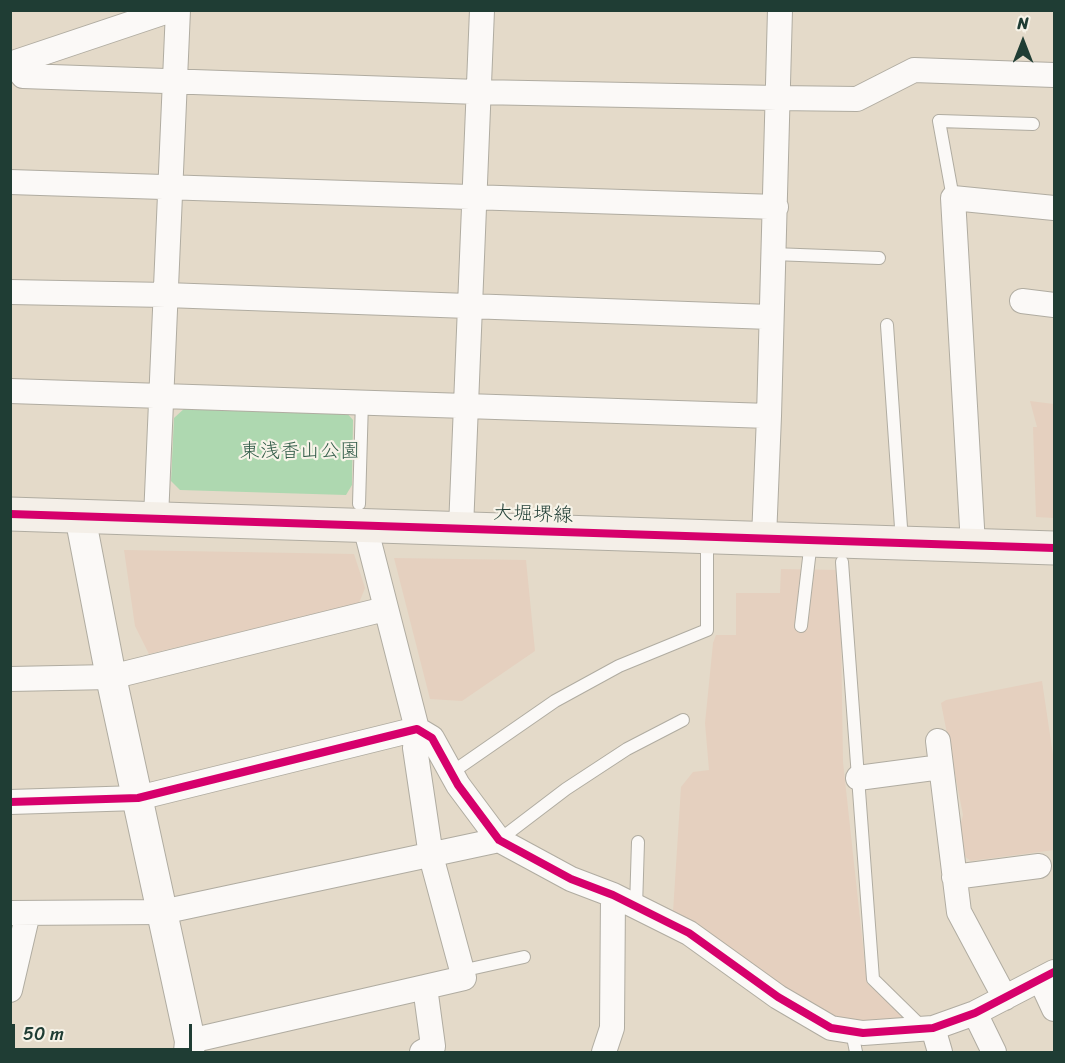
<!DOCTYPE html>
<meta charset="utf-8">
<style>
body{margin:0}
#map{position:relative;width:1065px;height:1063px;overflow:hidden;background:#e4dac9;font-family:Sriracha,sans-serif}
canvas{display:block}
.frame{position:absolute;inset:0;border:12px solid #1f3d34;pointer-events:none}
.north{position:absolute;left:993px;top:12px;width:60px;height:60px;-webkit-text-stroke:4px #f7f3e8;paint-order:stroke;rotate:0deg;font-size:16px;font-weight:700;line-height:24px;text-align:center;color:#1f3d34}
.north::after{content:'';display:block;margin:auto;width:21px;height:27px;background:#1f3d34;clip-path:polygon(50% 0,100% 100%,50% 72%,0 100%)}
.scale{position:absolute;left:12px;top:1024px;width:180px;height:27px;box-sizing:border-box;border:3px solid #1f3d34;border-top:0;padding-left:8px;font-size:18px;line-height:21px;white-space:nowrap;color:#1f3d34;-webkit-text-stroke:4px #f7f3e8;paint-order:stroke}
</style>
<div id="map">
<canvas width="1065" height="1063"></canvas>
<div class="frame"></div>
<div class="north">N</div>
<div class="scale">50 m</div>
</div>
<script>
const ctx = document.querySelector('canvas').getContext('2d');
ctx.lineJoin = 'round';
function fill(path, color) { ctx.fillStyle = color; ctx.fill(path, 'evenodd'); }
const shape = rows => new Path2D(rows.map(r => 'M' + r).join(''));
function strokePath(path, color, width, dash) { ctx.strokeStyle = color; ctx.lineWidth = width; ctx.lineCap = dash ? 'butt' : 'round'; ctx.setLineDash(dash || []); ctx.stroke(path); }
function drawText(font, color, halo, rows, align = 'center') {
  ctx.font = font + ' Sriracha,"Klee One",sans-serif'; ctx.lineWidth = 4.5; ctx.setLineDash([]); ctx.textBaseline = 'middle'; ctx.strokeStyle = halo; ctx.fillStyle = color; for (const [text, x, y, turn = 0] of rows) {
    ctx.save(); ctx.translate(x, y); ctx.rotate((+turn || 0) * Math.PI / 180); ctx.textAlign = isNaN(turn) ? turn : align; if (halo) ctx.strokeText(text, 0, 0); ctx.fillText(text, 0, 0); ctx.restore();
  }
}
fill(shape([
 [1030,401,1054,404,1054,518,1036,517,1033,427,1037,427],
 [124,550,354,554,365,588,359,603,149,654,135,626],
 [394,558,526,560,535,651,462,701,430,699],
 [781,569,840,570,843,762,867,983,907,1021,904,1025,831,1019,673,912,681,787,693,772,709,770,705,723,713,643,716,635,736,635,736,593,780,593],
 [1042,681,1054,762,1054,850,971,861,964,856,959,831,963,815,941,703,946,700]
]), '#e5d0bf');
fill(shape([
 [186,407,345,411,353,420,352,485,346,495,180,490,171,481,174,418]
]), '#aed8b0');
const service = shape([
 [953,198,939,121,1033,124],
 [773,254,879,258],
 [887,325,902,542],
 [359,504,362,401],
 [842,562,873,979,923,1028],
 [801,626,811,541],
 [451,773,555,701,619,666,707,630,707,538],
 [499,840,566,789,627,749,683,720],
 [636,907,638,842],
 [461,971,524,957],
 [852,1032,856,1052]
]);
const minor = shape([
 [13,63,23,76,478,92,777,98,857,99,914,70,1054,75],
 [10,64,171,10],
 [10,182,776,207],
 [10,292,166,295,770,317],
 [1022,301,1054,305],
 [10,391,769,416,780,10],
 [156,518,178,10],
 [365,526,417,729,415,748,431,856,464,978,425,987,433,1046,422,1052],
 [461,528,482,10],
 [764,538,769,416],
 [973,545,953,198,1054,208],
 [10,679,111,677,385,609],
 [938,741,959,912,1005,998],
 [858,778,941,767],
 [10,802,138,798,417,729,432,738,458,785,499,840,571,879,613,895,689,933,778,997,831,1028,863,1033,933,1028,975,1013,1054,972],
 [954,877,1039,866],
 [10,913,162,912,499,840],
 [1041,981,1054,1009],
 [10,990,28,913],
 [975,1013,994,1052],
 [933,1028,940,1052],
 [190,1041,425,987],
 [604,1052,612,1028,613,895]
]);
const tertiary = shape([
 [80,516,111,677,190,1041,189,1052]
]);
const secondary = shape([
 [10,514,1054,548]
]);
strokePath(service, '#b0aca1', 14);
strokePath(minor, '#b0aca1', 26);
strokePath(tertiary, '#b0aca1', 32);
strokePath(secondary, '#b0aca1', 35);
strokePath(service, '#fbf9f7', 12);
strokePath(minor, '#fbf9f7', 24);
strokePath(tertiary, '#fbf9f7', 30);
strokePath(secondary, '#f4efe8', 33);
strokePath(shape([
 [10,514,1054,548],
 [10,802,138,798,417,729,432,738,458,785,499,840,571,879,613,895,689,933,778,997,831,1028,863,1033,933,1028,975,1013,1054,972]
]), '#d6006c', 8);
drawText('20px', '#335c49', '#f7f3e8', [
 ["東浅香山公園",300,452]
]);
drawText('20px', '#1f3d34', '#f7f3e8', [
 ["大堀堺線",533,515,2]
]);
</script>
